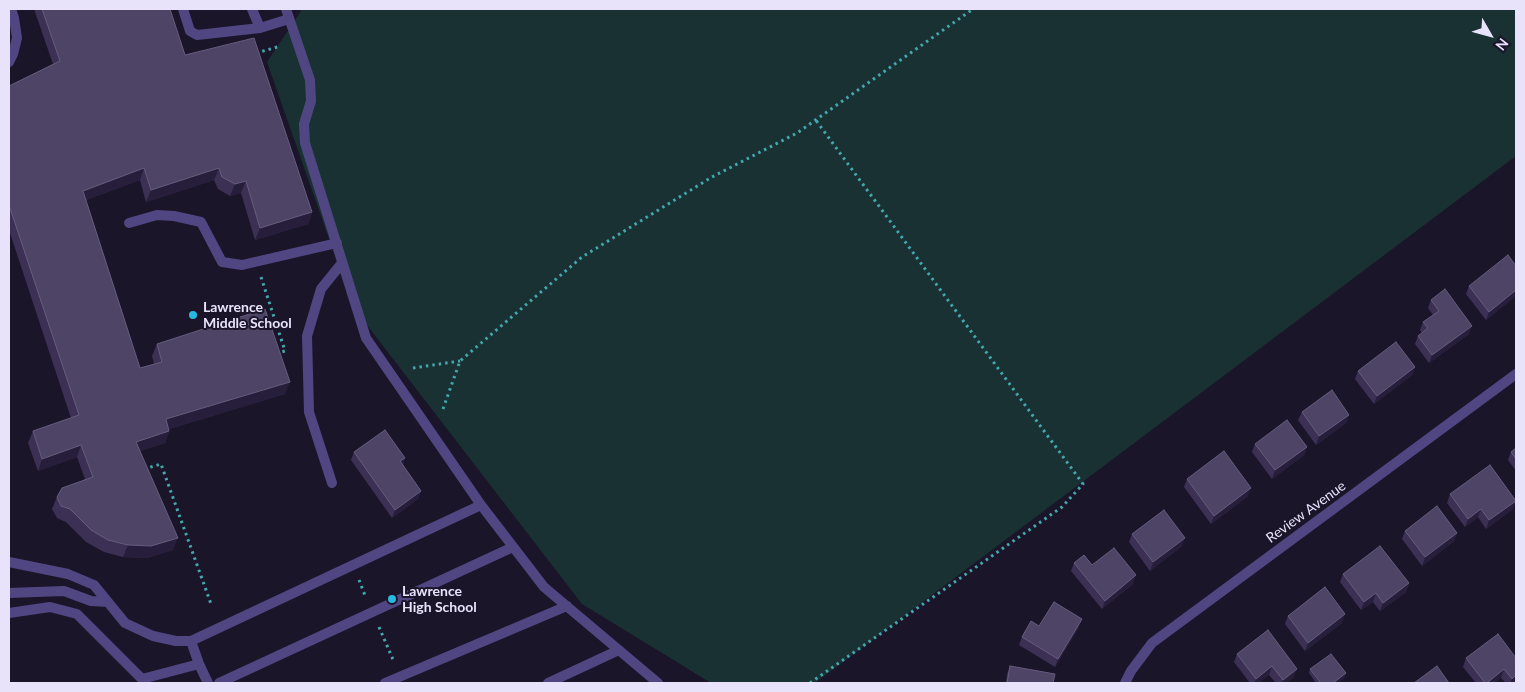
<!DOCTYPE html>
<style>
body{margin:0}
#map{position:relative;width:1525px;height:692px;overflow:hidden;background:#1b152a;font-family:Lato,sans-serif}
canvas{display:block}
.frame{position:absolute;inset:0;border:10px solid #e8e2fb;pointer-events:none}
.north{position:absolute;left:1465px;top:10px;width:50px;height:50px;-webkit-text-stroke:4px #1b152a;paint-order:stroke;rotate:128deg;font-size:14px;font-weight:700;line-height:20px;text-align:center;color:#e8e2fb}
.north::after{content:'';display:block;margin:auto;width:18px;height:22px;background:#e8e2fb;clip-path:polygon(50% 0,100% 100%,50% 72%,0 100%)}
</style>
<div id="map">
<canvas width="1525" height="692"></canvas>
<div class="frame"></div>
<div class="north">N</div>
</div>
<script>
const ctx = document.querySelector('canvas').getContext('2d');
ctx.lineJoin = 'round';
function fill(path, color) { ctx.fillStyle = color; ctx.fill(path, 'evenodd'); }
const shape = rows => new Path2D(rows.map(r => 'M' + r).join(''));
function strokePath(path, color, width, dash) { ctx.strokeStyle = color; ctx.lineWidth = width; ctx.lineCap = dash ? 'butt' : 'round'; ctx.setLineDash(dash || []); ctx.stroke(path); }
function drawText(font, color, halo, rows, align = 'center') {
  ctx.font = font + ' Lato,sans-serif'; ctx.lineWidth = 4; ctx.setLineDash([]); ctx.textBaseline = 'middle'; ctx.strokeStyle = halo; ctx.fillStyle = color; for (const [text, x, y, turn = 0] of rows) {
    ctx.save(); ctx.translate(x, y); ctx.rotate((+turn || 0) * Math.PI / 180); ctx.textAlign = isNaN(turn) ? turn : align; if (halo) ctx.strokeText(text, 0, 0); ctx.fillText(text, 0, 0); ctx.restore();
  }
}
fill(shape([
 [300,9,1516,9,1516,156,815,683,711,683,582,604,353,307,267,62,301,11]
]), '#193133');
strokePath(shape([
 [256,53,281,46],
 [261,277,285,351,278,353],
 [413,368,460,361],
 [443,409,460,361,582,257,712,177,797,133,973,9],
 [144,469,161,464,211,604],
 [359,580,366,598],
 [379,627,394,662],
 [810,683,1062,507,1083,484,815,119]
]), '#43a8ae', 3, [2.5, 4]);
strokePath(shape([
 [183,9,190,31,197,35,260,28,289,19],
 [252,9,260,28],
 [286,9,310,80,311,101,304,124,305,143,366,338,481,505,544,587,658,683],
 [9,62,13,54,17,38,14,18,11,9],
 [129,223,157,215,174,216,201,222,222,262,242,265,337,243],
 [332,483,309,412,307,336,321,289,342,263],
 [9,562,68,574,94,585,125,623,153,636,176,641,191,641,481,505],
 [9,593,64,591,91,601,108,602],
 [9,613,50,607,77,614,142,679,144,683],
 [191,641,199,664,208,683],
 [142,679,199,664],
 [219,683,513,547],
 [385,683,567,606],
 [548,683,619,650]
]), '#504782', 10);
strokePath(shape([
 [1125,683,1131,671,1152,643,1516,374]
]), '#504782', 10);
fill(shape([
 [34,9,170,9,185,55,312,212,308,224,255,240,241,193,230,196,218,189,214,180,146,202,140,180,86,200,140,368,154,364,152,356,157,344,285,394,169,429,169,431,165,443,140,451,173,550,147,558,123,557,104,552,86,542,66,522,57,518,52,509,57,497,85,479,77,457,38,471,28,443,33,431,71,418,9,230,9,86,53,64],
 [1516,266,1516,296,1486,320,1466,294,1469,286],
 [1431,300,1469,334,1429,363,1415,344,1418,336,1422,333,1420,330,1423,322,1433,315,1428,308],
 [1415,367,1412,375,1374,404,1355,379,1358,371],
 [1302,412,1349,415,1346,423,1316,445,1298,420],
 [1255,444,1307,447,1304,455,1272,479,1252,452],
 [1516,448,1516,471,1508,460,1511,452],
 [354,452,405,458,403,465,421,491,418,499,392,518,351,460],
 [1187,479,1248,496,1211,524,1184,487],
 [1450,494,1513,509,1486,529,1478,517,1465,527,1447,503],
 [1405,531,1457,533,1454,541,1422,566,1402,539],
 [1132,534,1182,546,1150,571,1129,542],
 [1074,563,1092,565,1133,584,1102,609,1071,571],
 [1343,574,1409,583,1406,592,1380,611,1373,602,1361,610,1340,582],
 [1288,616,1342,623,1305,651,1285,624],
 [1039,626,1079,627,1055,667,1019,645,1022,637],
 [1268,630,1294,677,1286,683,1276,683,1269,675,1258,683,1250,683,1234,662,1237,654],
 [1466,658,1516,658,1516,681,1514,683,1506,683,1501,678,1494,683,1476,683,1463,667],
 [1010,666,1053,683,1006,683,1007,674],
 [1310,669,1346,673,1344,678,1337,683,1316,683,1309,673]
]), '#3c3155');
fill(shape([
 [144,168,140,180,78,203,83,191],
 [219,168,214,180,146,202,151,190],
 [246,181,241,193,230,196,235,184],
 [312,212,308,224,255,240,260,228],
 [1516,290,1516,296,1486,320,1489,312],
 [1472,326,1469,334,1429,363,1432,355],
 [1415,367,1412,375,1374,404,1377,396],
 [290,382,285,394,162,431,166,419],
 [1349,415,1346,423,1316,445,1319,436],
 [169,431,165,443,132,454,136,442],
 [81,445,77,457,38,471,42,459],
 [1307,447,1304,455,1272,479,1275,470],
 [405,458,402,467,400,461],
 [1251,488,1248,496,1211,524,1214,516],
 [421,491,418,499,392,518,395,510],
 [1516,501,1513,509,1486,529,1489,520],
 [1481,509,1478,517,1465,527,1468,519],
 [1457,533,1454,541,1422,566,1425,557],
 [178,538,173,550,147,558,123,557,128,545],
 [1185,538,1182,546,1150,571,1153,562],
 [1136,575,1133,584,1102,609,1105,601],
 [1409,583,1406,592,1380,611,1383,603],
 [1376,593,1373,602,1361,610,1364,602],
 [1345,614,1342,623,1305,651,1308,643],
 [1082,619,1079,627,1055,667,1058,659],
 [1272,666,1269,675,1258,683,1254,683,1256,679],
 [1297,669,1294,677,1286,683,1281,683,1283,680],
 [1504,669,1501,678,1494,683,1487,683],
 [1346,673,1344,678,1337,683,1333,683],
 [1516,675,1516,681,1514,683,1510,683,1512,679]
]), '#271e3c');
const building = shape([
 [42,9,170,9,185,55,254,38,312,212,260,228,246,181,235,184,222,177,219,168,151,190,144,168,83,191,140,368,162,362,157,344,265,309,290,382,166,419,169,431,136,442,178,538,151,546,128,545,108,540,91,530,70,509,61,506,57,497,62,488,93,477,81,445,42,459,33,431,79,415,9,205,9,86,60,61,42,9],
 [1508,255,1516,266,1516,290,1489,312,1469,286,1508,255],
 [1445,289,1472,326,1432,355,1418,336,1428,328,1423,322,1439,311,1431,300,1445,289],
 [1396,342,1415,367,1377,396,1358,371,1396,342],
 [1332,390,1349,415,1319,436,1302,412,1332,390],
 [1287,420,1307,447,1275,470,1255,444,1287,420],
 [385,430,405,458,400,461,421,491,395,510,354,452,385,430],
 [1516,448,1516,459,1511,452,1516,448],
 [1224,451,1251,488,1214,516,1187,479,1224,451],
 [1490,465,1516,501,1489,520,1481,509,1468,519,1450,494,1490,465],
 [1437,506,1457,533,1425,557,1405,531,1437,506],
 [1164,510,1185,538,1153,562,1132,534,1164,510],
 [1380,546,1409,583,1383,603,1376,593,1364,602,1343,574,1380,546],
 [1114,548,1136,575,1105,601,1074,563,1084,555,1092,565,1114,548],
 [1325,587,1345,614,1308,643,1288,616,1325,587],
 [1054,602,1082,619,1058,659,1022,637,1031,621,1039,626,1054,602],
 [1268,630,1297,669,1283,680,1272,666,1256,679,1237,654,1268,630],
 [1498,634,1516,658,1516,675,1512,679,1504,669,1487,683,1485,683,1466,658,1498,634],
 [1331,654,1346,673,1333,683,1321,683,1310,669,1331,654],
 [1010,666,1055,674,1053,683,1007,683,1010,666],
 [1437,666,1449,683,1414,683,1437,666]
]);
fill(building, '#4e4466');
strokePath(building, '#665d7e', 1);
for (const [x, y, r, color] of [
 [193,315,5,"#28b8e0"],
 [392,599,5,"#28b8e0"]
]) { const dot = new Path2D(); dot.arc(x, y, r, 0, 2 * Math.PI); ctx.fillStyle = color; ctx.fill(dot); strokePath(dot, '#1b152a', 2); }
drawText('bold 14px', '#e8e2fb', '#1b152a', [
 ["Lawrence",203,307],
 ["Middle School",203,323],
 ["Lawrence",402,591],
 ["High School",402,607]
], 'left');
drawText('14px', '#e8e2fb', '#1b152a', [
 ["Review Avenue",1306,512,-36]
]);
</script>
